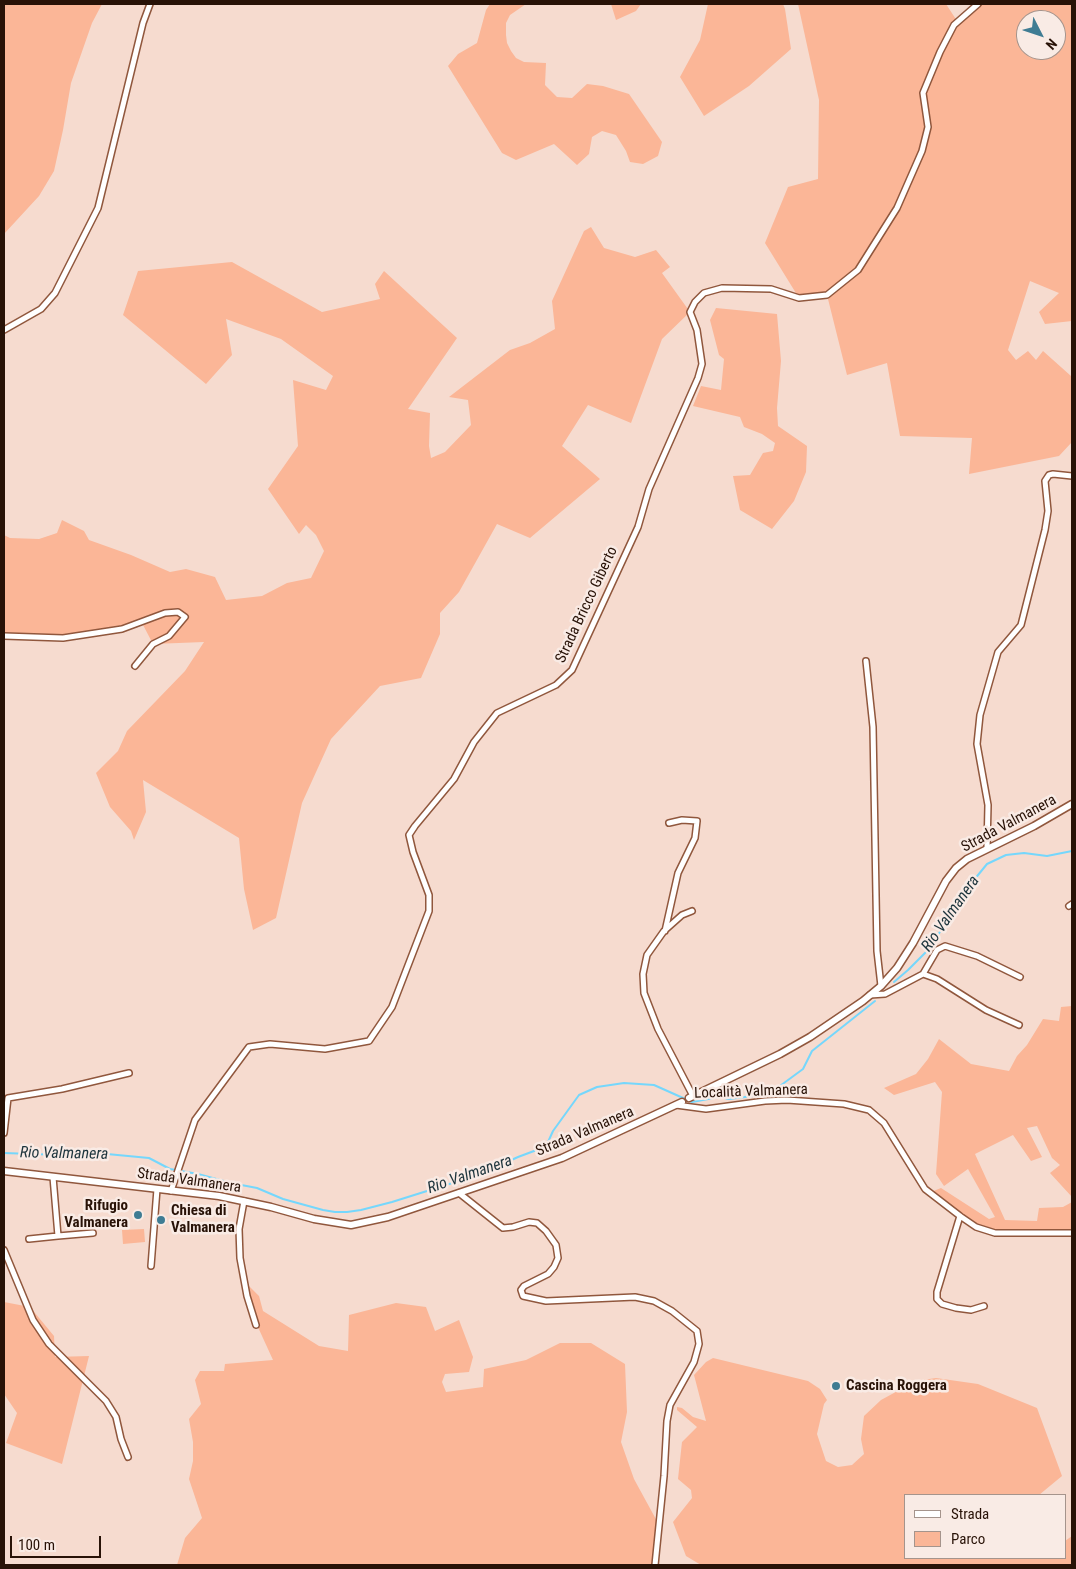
<!DOCTYPE html>
<meta charset="utf-8">
<style>
body{margin:0}
#map{position:relative;width:1076px;height:1569px;overflow:hidden;background:#f6dbcf;font-family:"Roboto Condensed",sans-serif}
canvas{display:block}
.frame{position:absolute;inset:0;border:5px solid #281207;pointer-events:none}
.legend{position:absolute;left:904px;top:1494px;width:162px;height:65px;box-sizing:border-box;background:#f9ebe5;border:1px solid #a5948c;margin:0;padding:6px 9px;list-style:none;font-size:15px;color:#281207}
.legend li{display:flex;align-items:center;gap:10px;height:25px}
.legend b{width:25px;border:1px solid #a5948c}
.north{position:absolute;left:1016px;top:10px;width:50px;height:50px;box-sizing:border-box;background:#f9ebe5;border:1px solid #a5948c;border-radius:50%;rotate:131deg;font-size:14px;font-weight:700;line-height:20px;text-align:center;color:#281207}
.north::after{content:'';display:block;margin:auto;width:18px;height:22px;background:#3f7c93;clip-path:polygon(50% 0,100% 100%,50% 72%,0 100%)}
.scale{position:absolute;left:10px;top:1536px;width:91px;height:22px;box-sizing:border-box;border:2px solid #281207;border-top:0;padding-left:6px;font-size:15px;line-height:18px;white-space:nowrap;color:#281207;-webkit-text-stroke:4px #f9ebe5;paint-order:stroke}
</style>
<div id="map">
<canvas width="1076" height="1569"></canvas>
<div class="frame"></div>
<ul class="legend">
<li><b style="height:6px;background:#fff"></b>Strada</li>
<li><b style="height:14px;background:#fbb697"></b>Parco</li>
</ul>
<div class="north">N</div>
<div class="scale">100 m</div>
</div>
<script>
const ctx = document.querySelector('canvas').getContext('2d');
ctx.lineJoin = 'round';
function fill(path, color) { ctx.fillStyle = color; ctx.fill(path, 'evenodd'); }
const shape = rows => new Path2D(rows.map(r => 'M' + r).join(''));
function strokePath(path, color, width, dash) { ctx.strokeStyle = color; ctx.lineWidth = width; ctx.lineCap = dash ? 'butt' : 'round'; ctx.setLineDash(dash || []); ctx.stroke(path); }
function drawText(font, color, halo, rows, align = 'center') {
  ctx.font = font + ' "Roboto Condensed",sans-serif'; ctx.lineWidth = 5; ctx.setLineDash([]); ctx.textBaseline = 'middle'; ctx.strokeStyle = halo; ctx.fillStyle = color; for (const [text, x, y, turn = 0] of rows) {
    ctx.save(); ctx.translate(x, y); ctx.rotate((+turn || 0) * Math.PI / 180); ctx.textAlign = isNaN(turn) ? turn : align; if (halo) ctx.strokeText(text, 0, 0); ctx.fillText(text, 0, 0); ctx.restore();
  }
}
fill(shape([
 [4,4,102,4,92,23,71,83,63,130,54,171,39,196,4,234],
 [490,4,526,4,510,15,506,23,506,35,507,43,511,51,516,58,524,62,546,63,545,85,557,97,572,98,587,84,603,86,629,94,662,142,658,156,643,164,630,162,626,151,616,135,602,131,592,137,589,154,577,165,554,144,516,160,502,153,448,66,458,54,477,43,486,10],
 [611,4,641,4,636,11,616,20],
 [708,4,783,4,785,9,791,49,749,86,704,116,680,77,700,40],
 [798,4,946,4,959,24,979,4,1072,4,1072,321,1045,324,1039,312,1059,293,1030,281,1008,350,1016,360,1028,351,1036,360,1043,351,1071,376,1072,442,1059,456,969,474,972,438,900,436,887,363,847,375,827,295,799,298,765,243,788,187,818,179,819,100],
 [1026,20,1056,20,1056,50,1026,50],
 [591,227,604,248,635,257,656,250,670,267,662,273,690,312,662,339,631,423,588,405,562,446,600,479,530,538,497,524,459,592,440,613,440,634,421,678,380,686,331,739,302,803,276,918,253,930,244,889,239,838,143,780,146,812,134,840,131,831,110,807,96,773,118,751,127,731,185,671,204,642,153,644,142,623,63,638,4,636,4,535,10,538,39,539,57,533,62,520,84,531,89,540,131,555,170,572,186,569,215,577,226,600,262,596,287,583,311,578,324,551,316,535,306,525,299,534,268,489,298,446,293,380,326,390,333,376,281,339,226,319,232,355,206,384,123,315,138,271,232,262,322,312,380,299,375,284,384,271,457,338,408,409,430,413,429,446,431,458,445,452,471,425,468,400,449,397,510,350,530,343,555,329,552,301,584,231],
 [716,308,777,314,781,361,777,408,778,426,807,446,806,472,794,501,772,529,740,510,733,476,750,475,763,453,773,451,775,443,762,434,744,427,740,417,693,406,701,386,721,390,724,359,719,355,710,320],
 [1072,1006,1072,1197,1050,1173,1060,1165,1052,1158,1037,1126,1027,1128,1042,1157,1031,1161,1013,1135,975,1154,1005,1220,1037,1221,1039,1208,1063,1207,1072,1202,1072,1231,1036,1229,1037,1225,1036,1229,996,1231,975,1223,931,1192,941,1188,989,1219,995,1217,968,1169,944,1186,936,1174,942,1092,935,1082,894,1095,884,1088,916,1074,928,1059,939,1039,971,1064,1009,1071,1017,1056,1027,1045,1043,1019,1059,1021,1061,1007],
 [144,1229,145,1242,123,1244,122,1230],
 [245,1282,259,1296,263,1311,319,1346,348,1351,349,1315,396,1303,426,1307,435,1331,459,1320,473,1357,469,1372,445,1374,442,1382,446,1392,483,1387,484,1369,526,1360,560,1343,591,1343,625,1364,627,1412,621,1442,634,1479,658,1523,654,1562,651,1565,177,1565,185,1538,202,1518,189,1479,193,1461,193,1442,189,1419,201,1404,195,1380,200,1371,224,1371,225,1364,273,1360,257,1325],
 [4,1302,30,1307,54,1336,55,1357,89,1356,62,1464,6,1443,17,1413,4,1394],
 [713,1358,808,1381,820,1389,827,1400,824,1404,817,1434,826,1461,838,1467,852,1465,864,1454,861,1439,864,1416,881,1400,916,1381,936,1378,978,1384,1037,1408,1062,1476,1039,1495,905,1495,905,1558,1065,1558,1065,1541,1072,1536,1072,1565,701,1565,686,1556,673,1522,692,1498,691,1490,678,1479,682,1442,697,1427,677,1410,677,1407,682,1408,693,1417,706,1421,694,1375,706,1362]
]), '#fbb697');
strokePath(shape([
 [894,982,908,970,930,948,965,891,987,864,1006,855,1024,853,1047,856,1072,851],
 [4,1153,61,1155,107,1154,149,1158,170,1169,198,1174,231,1183,257,1188,283,1199,323,1210,335,1212,347,1212,361,1210,392,1202,481,1174,518,1157,542,1148,548,1142,553,1131,579,1095,597,1087,624,1083,654,1085,692,1102,719,1097,729,1099,769,1094,803,1069,812,1051,875,1001]
]), '#75d7fc', 2);
const minor = shape([
 [4,330,41,309,55,293,98,208,143,23,150,4],
 [4,636,63,638,122,629,165,613,178,612,185,617,169,636,153,644,135,666],
 [866,661,873,727,877,951,881,986],
 [987,848,988,805,977,744,980,715,998,652,1021,625,1045,530,1048,511,1045,481,1049,475,1053,474,1072,476],
 [1069,906,1072,904],
 [692,911,682,915,664,931,647,955,643,974,644,993,658,1029,693,1096],
 [665,931,678,873,695,838,697,821,682,820,669,823],
 [923,974,937,979,986,1010,1019,1025],
 [870,995,885,994,923,974,937,950,945,946,977,956,1020,977],
 [676,1105,706,1109,765,1101,787,1100,844,1104,869,1110,884,1123,925,1189,960,1216,976,1227,995,1233,1072,1233],
 [4,1133,8,1098,62,1089,129,1073],
 [53,1177,58,1236,93,1233],
 [171,1191,195,1120,249,1047,270,1044,325,1049,369,1041,392,1007,429,911,429,895,413,852,409,835,415,826,454,779,474,742,497,713,556,685,572,670,638,527,649,489,698,378,702,364,697,330,690,312,695,302,704,293,722,288,771,289,799,298,827,295,858,270,897,208,922,151,928,127,923,93,940,52,954,25,978,4],
 [459,1193,503,1228,513,1227,529,1222,537,1223,546,1231,556,1245,558,1258,554,1267,548,1274,524,1286,521,1290,523,1296,546,1301,635,1297,654,1301,672,1311,697,1331,699,1344,694,1362,670,1405,667,1421,664,1476,655,1565],
 [244,1201,239,1229,240,1258,247,1296,256,1325],
 [960,1216,937,1292,937,1299,942,1304,956,1308,971,1310,984,1306],
 [29,1239,58,1236],
 [4,1250,33,1320,49,1344,106,1401,116,1417,121,1439,128,1457],
 [151,1266,157,1189]
]);
const tertiary = shape([
 [689,1098,780,1054,810,1037,863,1001,881,986,897,968,913,943,946,881,956,868,967,859,1034,826,1072,804],
 [4,1171,219,1196,271,1207,314,1219,351,1225,388,1217,562,1158,682,1102]
]);
strokePath(minor, '#90573d', 8);
strokePath(tertiary, '#90573d', 9);
strokePath(minor, '#fff', 5);
strokePath(tertiary, '#fff', 6);
for (const [x, y, r, color] of [
 [138,1215,5,"#3f7c93"],
 [161,1220,5,"#3f7c93"],
 [836,1386,5,"#3f7c93"]
]) { const dot = new Path2D(); dot.arc(x, y, r, 0, 2 * Math.PI); ctx.fillStyle = color; ctx.fill(dot); strokePath(dot, '#f9ebe5', 2); }
drawText('15px', '#281207', '#f9ebe5', [
 ["Strada Bricco Giberto",587,605,-65],
 ["Strada Valmanera",1009,824,-28],
 ["Località Valmanera",751,1092,-2],
 ["Strada Valmanera",585,1132,-23],
 ["Strada Valmanera",189,1181,8]
]);
drawText('bold 15px', '#281207', '#f9ebe5', [
 ["Rifugio",128,1206,"right"],
 ["Valmanera",128,1223,"right"],
 ["Chiesa di",171,1211],
 ["Valmanera",171,1228],
 ["Cascina Roggera",846,1386]
], 'left');
drawText('italic 16px', '#1d343c', '#f9ebe5', [
 ["Rio Valmanera",951,914,-55],
 ["Rio Valmanera",64,1154,1],
 ["Rio Valmanera",470,1175,-19]
]);
</script>
